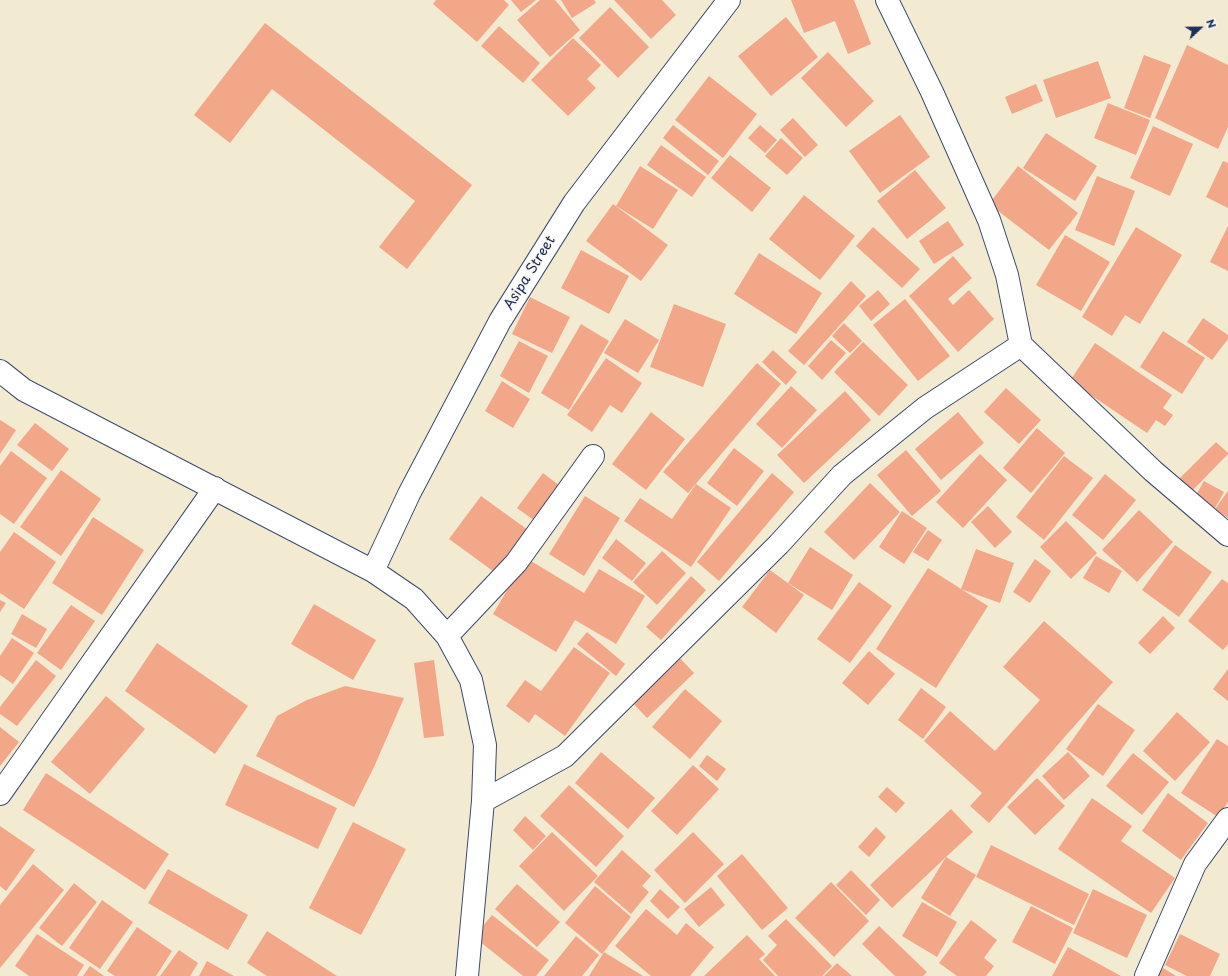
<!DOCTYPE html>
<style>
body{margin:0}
#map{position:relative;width:1228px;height:976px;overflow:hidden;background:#f3ead2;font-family:"Playpen Sans",sans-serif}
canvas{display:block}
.north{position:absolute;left:1180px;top:8px;width:40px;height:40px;-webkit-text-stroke:3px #fbf7ec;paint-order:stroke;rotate:68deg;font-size:11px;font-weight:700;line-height:16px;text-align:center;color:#1b2f5e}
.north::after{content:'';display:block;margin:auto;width:14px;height:18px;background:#1b2f5e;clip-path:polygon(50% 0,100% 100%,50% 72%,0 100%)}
</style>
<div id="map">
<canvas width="1228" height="976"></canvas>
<div class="north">N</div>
</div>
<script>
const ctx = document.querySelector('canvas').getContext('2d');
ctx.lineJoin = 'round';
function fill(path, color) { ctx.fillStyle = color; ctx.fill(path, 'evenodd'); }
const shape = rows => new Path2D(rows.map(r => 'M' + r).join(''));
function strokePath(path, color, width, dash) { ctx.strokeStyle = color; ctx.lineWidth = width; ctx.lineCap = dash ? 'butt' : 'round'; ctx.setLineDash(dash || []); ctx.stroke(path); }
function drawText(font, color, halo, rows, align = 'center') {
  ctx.font = font + ' "Playpen Sans",sans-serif'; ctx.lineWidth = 3; ctx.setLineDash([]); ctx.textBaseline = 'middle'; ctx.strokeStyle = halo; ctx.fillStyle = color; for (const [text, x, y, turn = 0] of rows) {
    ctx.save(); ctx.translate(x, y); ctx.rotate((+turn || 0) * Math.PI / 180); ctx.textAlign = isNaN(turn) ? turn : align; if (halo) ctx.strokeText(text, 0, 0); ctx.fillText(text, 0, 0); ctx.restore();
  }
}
fill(shape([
 [436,0,504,0,509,5,477,42,433,4],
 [511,0,536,0,521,12],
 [540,0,555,0,580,30,550,57,517,20],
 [561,0,594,0,596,3,572,18],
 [614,0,662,0,676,15,651,39],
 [791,0,854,0,871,44,848,54,835,21,804,33],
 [610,7,649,47,618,78,579,38],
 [786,17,818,57,771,96,738,56],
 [265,23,472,185,407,269,379,247,415,201,272,89,230,143,194,115],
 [499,26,540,63,523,83,481,46],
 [573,38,601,65,587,79,596,88,568,116,531,80],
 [1187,45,1228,65,1228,127,1218,149,1155,118],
 [828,52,874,101,846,127,801,78],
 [1144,55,1171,65,1150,118,1124,108],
 [1098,61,1111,98,1056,118,1043,80],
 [709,76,757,114,723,158,675,120],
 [1036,84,1043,101,1012,114,1005,97],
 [1108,103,1150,120,1136,155,1094,138],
 [900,115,930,157,880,193,849,151],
 [793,118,818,145,805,157,780,130],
 [673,125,719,161,708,175,663,138],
 [760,125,777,140,765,153,748,138],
 [1153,126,1193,144,1170,196,1130,178],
 [1046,133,1097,166,1075,201,1023,168],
 [781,138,803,158,787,175,765,156],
 [661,145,706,177,692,197,647,165],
 [730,155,771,188,752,212,711,178],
 [1223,161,1228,163,1228,208,1206,197],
 [640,166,678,190,653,229,616,206],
 [1018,166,1078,213,1049,250,989,204],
 [915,170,946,208,907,239,877,201],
 [1097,176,1135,191,1114,246,1075,230],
 [804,195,855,236,820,280,769,239],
 [613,204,668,245,641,281,586,241],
 [948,221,964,245,934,264,919,241],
 [1228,226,1228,271,1210,262],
 [873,227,920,269,902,288,856,246],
 [1136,227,1182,255,1140,324,1125,315,1112,336,1082,317],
 [1065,235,1110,262,1081,311,1036,285],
 [581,250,629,276,609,314,561,288],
 [759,253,822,293,796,334,734,294],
 [953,256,972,278,948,299,953,305,969,290,994,319,958,352,909,296],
 [851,281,866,296,804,365,788,351],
 [878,290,890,304,871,321,859,306],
 [530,297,570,317,552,353,512,334],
 [905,299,950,356,918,381,873,325],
 [674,304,726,324,703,387,650,367],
 [1203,318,1228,335,1228,339,1212,360,1187,342],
 [625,319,659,340,638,373,604,353],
 [844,323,862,341,850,353,832,336],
 [581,324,609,341,569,410,541,393],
 [1163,331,1205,358,1182,394,1140,367],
 [831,340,846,353,822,380,808,366],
 [519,341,548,356,529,393,500,376],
 [863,342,908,385,879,416,834,372],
 [1095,343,1172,395,1163,408,1173,415,1165,426,1156,420,1147,433,1070,381],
 [773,350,797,372,786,385,762,362],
 [606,358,642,383,622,413,610,405,592,432,567,415],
 [757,363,781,384,688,493,663,472],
 [502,381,530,399,513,428,485,411],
 [791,386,817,410,782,448,756,424],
 [1006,388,1041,420,1019,444,984,412],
 [845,391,871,420,804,483,777,455],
 [651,412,685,439,646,490,612,464],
 [958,412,984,443,941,480,915,449],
 [0,420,16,430,0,454],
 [35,423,69,449,52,471,17,445],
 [1037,428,1065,453,1031,493,1003,468],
 [1216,442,1228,453,1228,454,1188,495,1175,483],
 [734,448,764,471,737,506,707,483],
 [906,450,941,491,912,516,877,475],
 [11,451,47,478,14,524,0,514,0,466],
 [980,454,1007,480,963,528,936,502],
 [1064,456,1093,478,1044,540,1016,517],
 [61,470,101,499,61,556,20,527],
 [543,473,560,486,535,521,517,508],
 [772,473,794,492,719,581,697,562],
 [1105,474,1136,500,1103,540,1072,515],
 [1204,481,1224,492,1215,508,1195,497],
 [870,483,900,512,854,560,824,532],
 [696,484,731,508,691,567,624,521,640,498,672,519],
 [1228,491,1228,518,1215,509],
 [481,496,528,530,497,574,449,539],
 [585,496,620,518,584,576,549,554],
 [988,506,1012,532,995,548,971,522],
 [1139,510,1173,542,1137,582,1102,550],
 [902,511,927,528,904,564,879,547],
 [93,517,144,550,102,615,52,583],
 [1066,521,1097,553,1071,579,1040,547],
 [928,530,942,540,928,561,913,552],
 [14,532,56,562,24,609,0,593,0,552],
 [616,539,646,563,632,581,602,558],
 [1175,545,1212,572,1179,617,1142,590],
 [810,547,853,575,832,610,788,583],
 [976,549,1014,563,1000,603,961,589],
 [662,551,686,573,657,605,633,582],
 [1096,556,1122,571,1109,593,1083,578],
 [526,558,584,593,599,569,645,596,616,644,575,620,556,652,493,614],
 [1035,559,1051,571,1030,603,1013,592],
 [928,568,988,606,936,688,876,649],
 [770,570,804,595,776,633,742,607],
 [691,576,706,590,661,640,646,627],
 [1222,579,1228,583,1228,644,1223,650,1188,621],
 [859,582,892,606,850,663,817,639],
 [0,600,6,603,0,612],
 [314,604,376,640,353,680,291,644],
 [71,605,95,621,61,670,37,653],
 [22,614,47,629,36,648,11,634],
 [1163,616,1175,628,1150,654,1138,643],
 [1044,621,1113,682,989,823,970,806,982,793,924,741,950,711,995,751,1040,700,1003,667],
 [587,632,625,664,616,676,577,644],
 [12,638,34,653,13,684,0,675,0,656],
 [157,643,248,706,215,754,125,691],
 [574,647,610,673,565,736,535,714,529,723,506,706,525,680,541,691],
 [869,651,895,674,868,705,842,683],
 [677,655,694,673,647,718,630,700],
 [36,660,56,676,17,726,0,714,0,707],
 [434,660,444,736,424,738,414,663],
 [1228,669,1228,701,1213,689],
 [345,686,404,698,374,767,354,807,256,756,277,716,307,700],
 [921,688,946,707,923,739,898,720],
 [685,689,722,721,690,759,652,727],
 [106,696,145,729,90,794,51,762],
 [1098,704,1135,730,1103,776,1066,749],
 [1177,712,1210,742,1175,781,1143,751],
 [0,727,19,742,0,766],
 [1217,739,1228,746,1228,802,1218,817,1181,793],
 [601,752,655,798,628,829,575,783],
 [1068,752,1090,776,1064,800,1042,776],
 [1133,753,1169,782,1142,815,1106,786],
 [707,755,726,769,717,781,699,766],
 [244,764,337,808,318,849,225,805],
 [693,765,719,789,677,835,651,811],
 [46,773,169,854,145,890,23,810],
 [1037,778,1065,806,1035,835,1007,807],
 [569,785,624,836,596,867,540,816],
 [887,787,905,803,896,813,878,797],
 [1168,793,1208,823,1181,860,1142,831],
 [1092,798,1132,826,1121,841,1175,878,1151,913,1058,849],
 [951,809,973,832,946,857,976,875,950,916,921,898,946,857,892,908,870,885],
 [525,816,546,836,533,850,513,830],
 [353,822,406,849,361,935,309,908],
 [0,826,35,850,6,891,0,886],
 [876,827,886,837,869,857,858,847],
 [552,832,598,876,564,911,519,866],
 [693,832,724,864,685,903,654,870],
 [991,845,1089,894,1074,925,976,877],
 [622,850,651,876,642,886,649,892,631,914,594,882],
 [742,854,788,908,762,930,717,876],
 [33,864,64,890,0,968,0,905],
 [168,869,248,915,228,950,148,903],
 [851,870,880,900,866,915,836,885],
 [831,882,869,921,834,957,795,918],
 [74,883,97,902,62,946,39,928],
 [517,884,560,922,537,947,495,909],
 [595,886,631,917,602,954,565,923],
 [711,887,725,905,699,927,684,909],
 [660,889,680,907,668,919,650,901],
 [1093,889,1147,915,1127,958,1073,933],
 [102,900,133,922,100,969,69,948],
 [922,902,957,922,937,957,902,936],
 [1031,906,1073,928,1055,964,1012,942],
 [646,909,677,935,686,923,714,947,690,976,651,976,615,946],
 [492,915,549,960,536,976,523,976,474,937],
 [786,919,832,966,822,976,778,976,763,960,777,945,768,936],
 [971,920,997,940,984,958,994,966,986,976,957,976,939,963],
 [879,926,927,972,923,976,895,976,862,944],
 [137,927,172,951,156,976,115,976,107,971],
 [267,931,337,976,267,976,247,963],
 [37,934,84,965,77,976,29,976,15,966],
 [1180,934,1220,954,1210,976,1187,976,1165,965],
 [747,935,765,954,759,959,775,976,704,976],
 [576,936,599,955,582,976,544,976],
 [1068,947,1121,976,1052,976],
 [179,950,198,963,190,976,160,976],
 [604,952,643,976,589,976],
 [207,961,234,976,199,976],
 [837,963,852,976,824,976],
 [90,966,104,976,83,976],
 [1163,968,1176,976,1158,976]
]), '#f1a788');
const street = shape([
 [887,0,932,92,989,220,1007,275,1021,345,1153,471,1228,535],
 [0,371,24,390,373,571,414,599,447,636,471,680,485,745,483,801,467,976],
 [373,571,409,494,500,321,574,203,729,0],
 [447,636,516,563,593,456],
 [0,794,215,488],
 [483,801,565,756,779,544,842,475,925,408,1021,345],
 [1146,976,1195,864,1228,819]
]);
strokePath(street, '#3b4b6f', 24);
strokePath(street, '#fff', 22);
drawText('14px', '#1b2f5e', '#fbf7ec', [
 ["Asipa Street",530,273,-58]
]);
</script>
